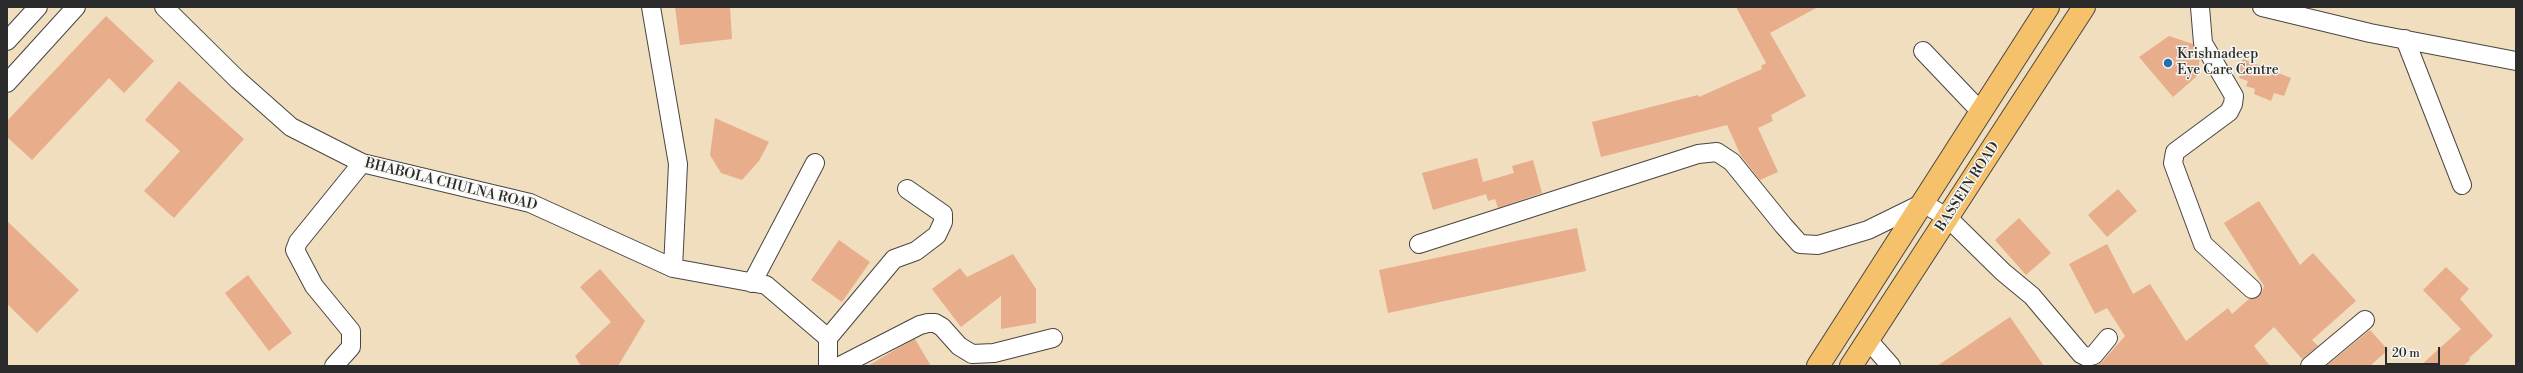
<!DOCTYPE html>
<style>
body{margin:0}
#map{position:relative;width:2523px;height:373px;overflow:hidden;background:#f0debf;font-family:"Libre Bodoni",serif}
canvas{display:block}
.frame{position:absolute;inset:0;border:8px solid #2b2b2b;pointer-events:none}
.scale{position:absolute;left:2385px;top:347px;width:55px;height:18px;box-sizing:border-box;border:2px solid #2b2b2b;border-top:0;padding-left:5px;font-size:12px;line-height:14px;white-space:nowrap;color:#2b2b2b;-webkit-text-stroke:3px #f6f6f2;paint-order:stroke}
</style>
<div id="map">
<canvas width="2523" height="373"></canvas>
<div class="frame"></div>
<div class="scale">20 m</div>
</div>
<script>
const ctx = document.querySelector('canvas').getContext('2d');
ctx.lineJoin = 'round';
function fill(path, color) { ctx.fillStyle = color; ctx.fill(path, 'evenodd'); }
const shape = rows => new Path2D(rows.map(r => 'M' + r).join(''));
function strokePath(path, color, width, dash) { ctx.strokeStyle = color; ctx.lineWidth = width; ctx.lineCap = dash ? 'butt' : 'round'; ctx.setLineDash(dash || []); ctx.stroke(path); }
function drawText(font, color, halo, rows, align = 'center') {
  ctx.font = font + ' "Libre Bodoni",serif'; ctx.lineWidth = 3; ctx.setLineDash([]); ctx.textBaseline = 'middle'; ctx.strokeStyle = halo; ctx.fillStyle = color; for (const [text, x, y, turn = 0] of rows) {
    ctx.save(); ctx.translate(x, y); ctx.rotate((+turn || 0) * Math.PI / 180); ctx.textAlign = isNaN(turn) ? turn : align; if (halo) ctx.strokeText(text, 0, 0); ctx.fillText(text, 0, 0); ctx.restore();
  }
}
fill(shape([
 [675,7,730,7,732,39,680,45],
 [1736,7,1818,7,1770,33,1806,96,1771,115,1773,121,1758,128,1778,172,1760,180,1741,156,1727,125,1601,157,1592,122,1698,95,1699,97,1762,69,1761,66,1766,63],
 [106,16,154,61,124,93,109,78,32,160,7,137,7,121],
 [2169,36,2193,44,2200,58,2197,76,2173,97,2139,57],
 [2243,59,2291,78,2284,96,2274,93,2271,101,2254,94,2255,89,2246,86,2248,81,2239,78,2241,73,2238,72],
 [179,81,244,139,174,218,144,191,180,151,145,120],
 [715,118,769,142,759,161,742,180,721,173,710,155],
 [1477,158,1483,182,1514,173,1512,166,1533,160,1542,193,1498,208,1495,199,1488,201,1486,194,1433,210,1422,173],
 [2118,189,2137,211,2107,237,2088,215],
 [2259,201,2300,265,2313,253,2356,301,2312,340,2318,346,2302,359,2274,327,2254,346,2270,366,2094,366,2102,362,2125,336,2107,308,2095,314,2069,264,2107,244,2133,294,2150,284,2186,341,2228,308,2232,314,2249,299,2259,296,2262,292,2264,286,2224,223],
 [2019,218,2051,253,2026,275,1995,240],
 [7,221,79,290,37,333,7,304],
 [1577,228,1586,271,1388,313,1379,270],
 [839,240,870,262,842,302,811,280],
 [1013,254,1036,289,1036,323,1001,329,1001,296,961,327,932,289,960,268,967,277],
 [2446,267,2469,289,2460,299,2493,336,2469,358,2470,360,2463,366,2420,366,2461,329,2423,290],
 [600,269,645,321,618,366,581,366,575,356,611,322,580,287],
 [248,275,292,333,269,351,225,293],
 [2010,317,2044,366,1937,366],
 [2370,330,2388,350,2370,366,2326,366],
 [915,339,931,366,868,366,898,348]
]), '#e8ad8b');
const minor = shape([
 [164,7,238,80,291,127,362,163,530,203,673,268,766,285,828,338,828,366],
 [651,7,678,164,673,268],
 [2200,7,2203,43,2234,96,2233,104,2229,112,2175,152,2173,163,2203,244,2252,289],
 [2262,7,2370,33,2516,61],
 [2405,39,2462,185],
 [7,41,38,7],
 [1923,51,1981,112],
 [7,83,76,7],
 [1419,244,1698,154,1717,152,1732,162,1783,225,1800,244,1818,245,1868,230,1923,203,1948,218,2003,272,2032,296,2081,354,2087,357,2094,355,2108,338],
 [752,283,815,163],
 [828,338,894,259,916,251,937,235,943,222,943,214,907,189],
 [1868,340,1891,366],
 [334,366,351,347,351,331,314,286,295,250,298,242,362,163],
 [840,366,920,325,928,323,935,323,942,327,959,346,972,354,994,353,1053,338],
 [2310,366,2365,320]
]);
const major = shape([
 [1818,366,2048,7],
 [1851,366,2084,7]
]);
strokePath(minor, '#494641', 20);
strokePath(major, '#494641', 24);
strokePath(minor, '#fff', 18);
strokePath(major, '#f5c16b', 22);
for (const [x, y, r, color] of [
 [2168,63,5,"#1f6fb2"]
]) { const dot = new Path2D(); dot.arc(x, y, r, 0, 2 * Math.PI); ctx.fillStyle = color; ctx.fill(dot); strokePath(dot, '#f6f6f2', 1.5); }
drawText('14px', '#2b2b2b', '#f6f6f2', [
 ["Krishnadeep",2177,55],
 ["Eye Care Centre",2177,71]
], 'left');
drawText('14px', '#2b2b2b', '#f6f6f2', [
 ["BHABOLA CHULNA ROAD",451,185,14],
 ["BASSEIN ROAD",1968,187,-57]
]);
</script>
